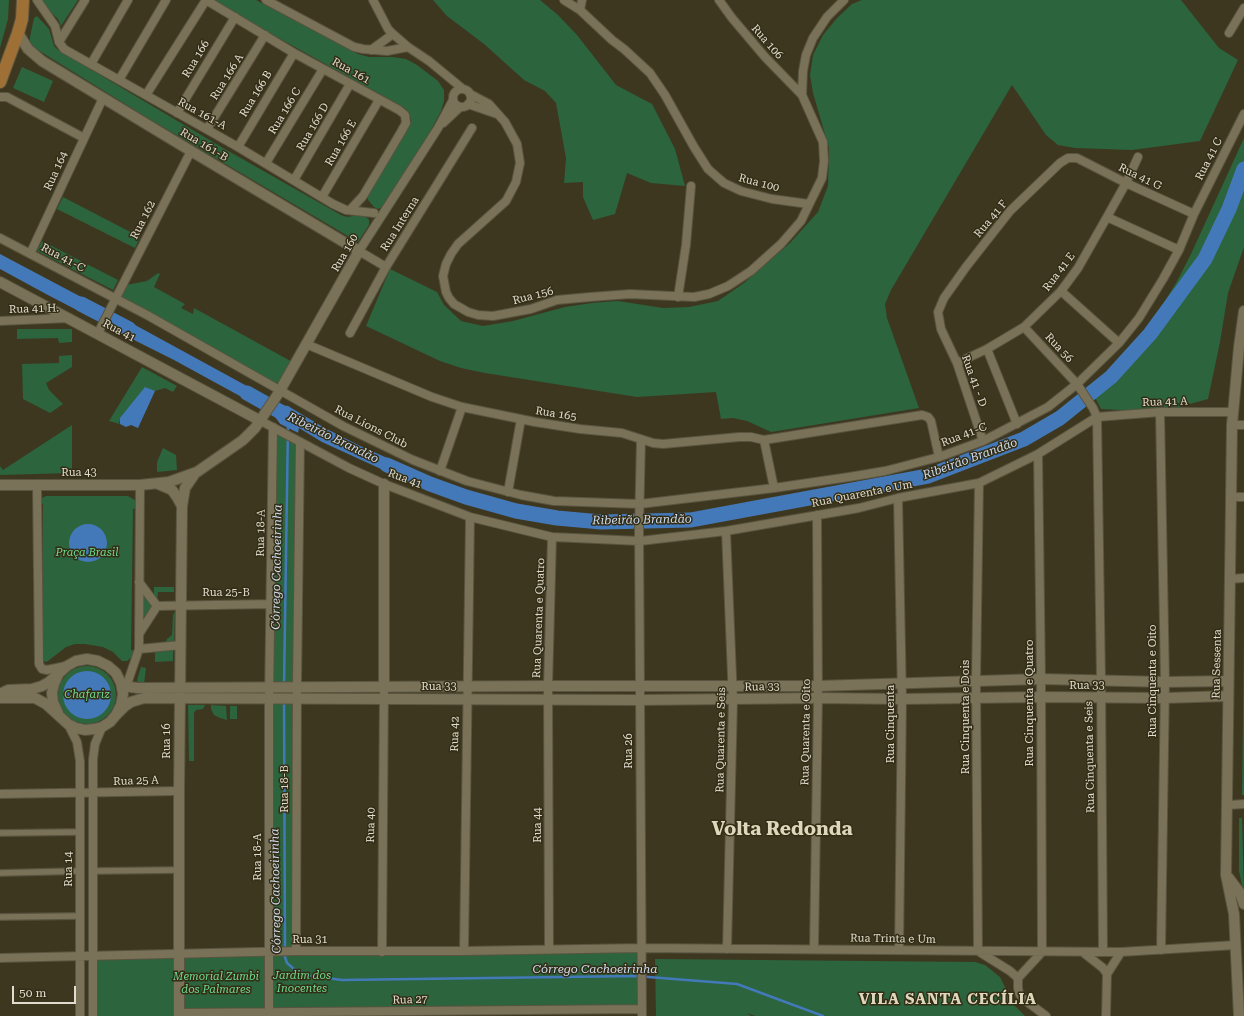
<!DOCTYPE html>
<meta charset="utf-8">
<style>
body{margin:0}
#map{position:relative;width:1244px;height:1016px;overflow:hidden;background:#3e3720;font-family:"Roboto Serif",serif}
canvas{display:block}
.scale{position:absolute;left:12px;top:986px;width:64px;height:18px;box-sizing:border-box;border:2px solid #e0dcce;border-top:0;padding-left:5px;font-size:12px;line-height:14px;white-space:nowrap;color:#e0dcce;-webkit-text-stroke:3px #332d16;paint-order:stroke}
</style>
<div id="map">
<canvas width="1244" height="1016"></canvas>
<div class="scale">50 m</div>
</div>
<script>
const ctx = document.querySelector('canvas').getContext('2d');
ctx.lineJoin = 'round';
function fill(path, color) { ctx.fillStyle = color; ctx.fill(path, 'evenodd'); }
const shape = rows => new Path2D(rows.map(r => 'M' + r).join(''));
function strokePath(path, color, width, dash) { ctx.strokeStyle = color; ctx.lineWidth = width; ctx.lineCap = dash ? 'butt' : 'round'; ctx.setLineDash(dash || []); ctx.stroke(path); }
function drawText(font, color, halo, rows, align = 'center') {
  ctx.font = font + ' "Roboto Serif",serif'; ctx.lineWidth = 3; ctx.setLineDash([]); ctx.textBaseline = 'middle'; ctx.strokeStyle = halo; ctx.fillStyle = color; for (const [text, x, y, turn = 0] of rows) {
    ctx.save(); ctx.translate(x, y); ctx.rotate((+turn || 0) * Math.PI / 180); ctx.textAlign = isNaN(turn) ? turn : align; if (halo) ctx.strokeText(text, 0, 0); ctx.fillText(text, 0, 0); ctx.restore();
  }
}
fill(shape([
 [0,0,9,0,8,19,0,48],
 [41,0,78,0,61,26,58,19,43,5],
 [214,0,256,0,358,54,369,57,393,57,406,59,417,65,438,81,444,90,444,101,441,111,430,132,382,207,378,209,374,207,368,200,368,196,411,121,409,112,403,107,266,31],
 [433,0,540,0,558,15,577,35,616,85,652,104,675,149,685,186,651,183,627,173,615,214,593,220,583,197,583,182,564,183,566,158,556,103,545,91,524,80,484,44,447,16],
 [862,0,1181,0,1219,48,1238,60,1200,141,1132,150,1075,148,1058,145,1046,135,1012,85,891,290,885,304,887,318,919,408,771,432,747,421,733,418,721,419,716,392,637,397,485,373,461,368,440,361,366,326,390,269,437,292,444,305,461,321,483,326,513,321,565,307,592,303,618,301,663,308,689,307,718,301,744,283,790,243,818,212,828,186,829,148,813,93,810,75,813,55,823,35,837,18,852,4],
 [37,16,49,29,54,46,58,50,223,148,341,215,347,217,359,215,365,216,369,220,369,225,358,242,151,120,33,47,30,41,30,37,34,18],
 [22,67,53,81,44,102,13,88],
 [1244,138,1244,247,1228,293,1220,342,1208,399,1160,412,1101,409,1090,388,1131,348,1152,322,1176,283,1191,254],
 [63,197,140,237,135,248,57,209],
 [42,241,118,280,113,290,37,251],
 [158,273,160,274,154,287,185,304,181,308,193,314,194,308,296,364,281,390,115,298,121,286,147,281],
 [17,329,72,329,72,342,59,343,58,338,17,339],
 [72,355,72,367,46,383,49,390,63,404,50,413,23,399,22,364,59,363,59,356],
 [142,367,177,386,173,392,165,388,155,391,145,388,119,422,120,424,109,421],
 [72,425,72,473,0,475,0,466,3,470],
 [273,427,300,442,297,687,269,687],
 [163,448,176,455,177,470,157,472,157,462],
 [46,496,128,496,135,500,137,508,133,509,131,650,135,651,133,656,127,661,122,661,113,652,103,647,85,644,75,644,66,647,48,661,46,662,42,660,43,504,41,504,42,498],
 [154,587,174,587,174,592,158,592,157,601,154,597],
 [144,595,152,605,152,609,144,620],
 [175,612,174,642,166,643,167,639,172,635,173,615],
 [1244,633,1244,795,1242,795],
 [173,650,173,661,155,662,155,651],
 '58 695a29 29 0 1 1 58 0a29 29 0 1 1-58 0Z',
 [141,667,146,668,144,684,138,683,137,680],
 [269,698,297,698,296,951,641,948,642,1009,179,1016,93,1016,93,957,269,952],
 [188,705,205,705,203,709,196,710,194,713,194,761,189,761],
 [211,705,226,706,227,720,220,718,214,715,211,709],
 [230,706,237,706,237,719,230,719],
 [1239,818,1242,818,1244,894,1239,871],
 [655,959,975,962,985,965,1000,977,1014,1005,1025,1016,755,1016,747,1013,751,1016,656,1016]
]), '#2b643d');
fill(shape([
 [0,254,102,308,96,320,46,294,0,269],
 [115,314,267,397,260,407,174,360,108,327],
 [145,387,155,391,138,428,131,425,126,427,120,424,120,418],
 [280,405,288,406,323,427,360,446,408,467,403,479,322,442,299,428,298,433,280,424,275,417],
 '69 543a19 19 0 1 1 38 0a19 19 0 1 1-38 0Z',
 '63 695a24 24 0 1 1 48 0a24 24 0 1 1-48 0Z'
]), '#4479b9');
fill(shape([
 [281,403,275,417,280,424,298,433,298,435,279,425,273,418,279,404]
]), '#3e3720');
strokePath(shape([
 [284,685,288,426],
 [284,700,285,957,287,963,294,969,311,976,342,980,636,976,737,984,823,1016]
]), '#4479b9', 2.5);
strokePath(shape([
 [81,304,129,329],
 [247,393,295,420],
 [387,465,430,484,466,497,516,511,557,518,601,522,690,520,928,476,1024,439,1060,418,1111,377,1150,334,1205,259,1229,209,1244,169]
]), '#4479b9', 15);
const pedestrian = shape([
 [0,833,80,832],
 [93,871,179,870],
 [0,873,80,871],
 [0,917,80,916]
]);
const minor = shape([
 [37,0,55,26,59,42,64,49,238,147,333,204,346,210,374,213],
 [266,0,354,47,363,49,387,51,408,47],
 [373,0,388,29,393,34,408,47,429,61,463,89],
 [564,0,580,10,612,40,624,49,650,73,665,95,694,147,708,169,724,183,741,191,772,199,809,204],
 [719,0,732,18,765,57,802,95],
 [580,10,582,0],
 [1229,33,1244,8],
 [59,42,85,0],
 [371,50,393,34],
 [91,64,128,0],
 [119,80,166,0],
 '453 98a9 9 0 1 1 18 0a9 9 0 1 1-18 0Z',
 [470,94,489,104,505,122,517,144,520,163,516,182,506,201,458,244,451,254,446,264,443,276,446,292,449,298,454,304,468,312,478,315,493,316,531,309,557,300,590,297,630,294,694,297,709,294,728,286,751,271,781,244,801,221,822,178,824,161,823,142,802,95,803,71,806,55,813,38,827,17,844,0],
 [146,95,206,0,294,53,399,110,405,115,406,123,401,132,363,196,350,210],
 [0,97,7,97,84,138],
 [468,104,497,114],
 [177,113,235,17],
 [443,123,460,107],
 [207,129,265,35],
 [238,147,294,53],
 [266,163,323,69],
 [294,180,350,84],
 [322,197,379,100],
 [1107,217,1179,250],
 [0,238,147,315,343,426,413,460,467,481,521,495,554,501,640,504,774,488,849,477,885,471,939,457,983,441,1048,407,1077,384,1119,343,1139,318,1163,279,1179,250,1194,214,1244,114],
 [30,254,103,98],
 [386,267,359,251,438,128,453,100],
 [1061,291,1119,343],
 [678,297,686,245,691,186],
 [0,321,69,318],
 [1024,327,1077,384,1093,408,1097,417,1101,680,1103,952],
 [98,333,191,151],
 [350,333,386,267,472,128],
 [306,344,432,397,462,407,535,422,580,429,622,433,653,443,663,444,739,437,751,437,764,440,922,415,928,417,931,421,939,457],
 [987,349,1017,424],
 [957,363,987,349,1024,327,1061,291,1078,268,1107,217,1126,183,1138,157],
 [1160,412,1165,682,1161,950],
 [261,421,349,468,384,484,470,517,552,537,640,541,726,531,859,508,898,498,979,483,1038,454,1097,417,1160,412,1233,412],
 [1232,425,1244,425],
 [641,439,639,528,642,1016],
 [764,440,774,488],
 [983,441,957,363,941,329,938,312,944,298,966,267,1010,211,1060,163,1068,158,1077,158,1126,183,1194,214],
 [1038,454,1041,679,1042,952,1018,978,1018,988,1019,993,1022,998,1046,1016],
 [440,471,462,407],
 [979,483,976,681,978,951,1010,971,1018,978],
 [37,486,39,664,42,669,47,670,66,666],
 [508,492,521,419],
 [1231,497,1244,497],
 [898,498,902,699,899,950],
 [726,531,733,700,727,949],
 [1230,579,1244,578],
 [139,582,157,606],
 [157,606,271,604],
 [139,634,157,606],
 [139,649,181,645],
 [125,690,139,649,140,485],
 [68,724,77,742,80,761,80,1016],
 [0,794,179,791],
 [1228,805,1244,804],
 [814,949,818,698,817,515],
 [549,950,548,686,552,537],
 [296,951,297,684,300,442],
 [464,951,470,517],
 [382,952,384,687],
 [1084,953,1103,968,1107,974,1106,1016],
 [0,958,296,951,464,951,641,948,1121,952,1236,945],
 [1107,974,1121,952],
 [179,1013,642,1009],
 [93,1016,93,759,95,744,102,727],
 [269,1016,269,698,273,427]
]);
const tertiary = shape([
 [0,282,261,421],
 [158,484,172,490,177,497,182,506],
 [384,484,384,687],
 [0,485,140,485,169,482,197,472,243,440,255,428,278,394,359,251,191,151,42,61,28,49,18,33],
 [121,683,130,687,138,688,548,686,818,686,1041,679,1165,682,1228,681],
 [0,694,8,690,32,689,42,686,49,682,67,666,76,661,87,659,98,661,108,666,116,673,121,683,123,694,121,705,116,715,110,722,102,727,94,729,85,730,76,728,68,724,46,704,35,698,0,698],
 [58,713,53,702,52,693,54,684,58,675],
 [116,715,125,706,131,702,144,698,640,700,818,698,902,699,1040,697,1165,698,1228,696],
 [1228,877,1240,893,1244,904],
 [179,1016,179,791,182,506,185,488,194,475],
 [1239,1016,1234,914,1226,875,1232,425,1239,347,1244,311]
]);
const primary = shape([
 [0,82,18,33,22,19,23,0]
]);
strokePath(pedestrian, '#59543f', 8);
strokePath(minor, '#59543f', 10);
strokePath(tertiary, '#59543f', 12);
strokePath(primary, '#59543f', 14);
strokePath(pedestrian, '#797259', 5.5);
strokePath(minor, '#797259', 8);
strokePath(tertiary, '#797259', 10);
strokePath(primary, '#9e7036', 12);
drawText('11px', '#e0dcce', '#332d16', [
 ["Rua 106",767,42,49],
 ["Rua 166",196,59,-59],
 ["Rua 161",351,71,29],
 ["Rua 166 A",227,77,-58],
 ["Rua 166 B",256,94,-59],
 ["Rua 166 C",285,111,-59],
 ["Rua 161-A",202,114,29],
 ["Rua 166 D",313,127,-60],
 ["Rua 166 E",341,143,-60],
 ["Rua 161-B",204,145,31],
 ["Rua 41 C",1209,159,-63],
 ["Rua 164",56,171,-65],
 ["Rua 41 G",1140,177,26],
 ["Rua 100",759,183,15],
 ["Rua 41 F",991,219,-50],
 ["Rua 162",143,220,-63],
 ["Rua Interna",400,224,-58],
 ["Rua 160",345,253,-60],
 ["Rua 41-C",63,258,28],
 ["Rua 41 E",1059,272,-53],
 ["Rua 156",533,296,-14],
 ["Rua 41 H.",34,309,-2],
 ["Rua 41",119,331,28],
 ["Rua 56",1059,348,47],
 ["Rua 41 - D",974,381,70],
 ["Rua 41 A",1165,402,-2],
 ["Rua 165",556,414,9],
 ["Rua Lions Club",371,427,27],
 ["Rua 41-C",964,435,-21],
 ["Rua 43",79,473],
 ["Rua 41",405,479,21],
 ["Rua Quarenta e Um",862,494,-11],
 ["Rua 18-A",261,533,-89],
 ["Rua 25-B",226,593],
 ["Rua Quarenta e Quatro",539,618,-88],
 ["Rua Sessenta",1217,664,-89],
 ["Rua Cinquenta e Oito",1153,681,-90],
 ["Rua 33",1087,686],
 ["Rua 33",439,687],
 ["Rua 33",762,687,-1],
 ["Rua Cinquenta e Quatro",1030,703,-90],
 ["Rua Cinquenta e Dois",966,717,-90],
 ["Rua Cinquenta",891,724,-90],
 ["Rua Quarenta e Oito",806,732,-89],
 ["Rua 42",455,734,-89],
 ["Rua Quarenta e Seis",721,740,-89],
 ["Rua 16",167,741,-90],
 ["Rua 26",629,751,-90],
 ["Rua Cinquenta e Seis",1090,757,-91],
 ["Rua 25 A",136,781,-2],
 ["Rua 18-B",285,789,-90],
 ["Rua 40",371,825,-89],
 ["Rua 44",538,825,-90],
 ["Rua 18-A",258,857,-90],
 ["Rua 14",69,869,-90],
 ["Rua Trinta e Um",893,939,1],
 ["Rua 31",310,940],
 ["Rua 27",410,1000,-1]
]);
drawText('italic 11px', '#6fdb91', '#332d16', [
 ["Praça Brasil",87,553],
 ["Chafariz",87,695],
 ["Jardim dos",302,976],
 ["Inocentes",302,989],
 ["Memorial Zumbi",216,977],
 ["dos Palmares",216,990]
]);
drawText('italic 12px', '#cedcee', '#332d16', [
 ["Ribeirão Brandão",333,438,26],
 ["Ribeirão Brandão",970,459,-20],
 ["Ribeirão Brandão",642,520,-1],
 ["Córrego Cachoeirinha",277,567,-89],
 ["Córrego Cachoeirinha",276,891,-91],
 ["Córrego Cachoeirinha",595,969]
]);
ctx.letterSpacing = '1px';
drawText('bold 15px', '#ded7bb', '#332d16', [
 ["VILA SANTA CECÍLIA",948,1000]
]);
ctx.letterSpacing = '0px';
drawText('bold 19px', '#ded7bb', '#332d16', [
 ["Volta Redonda",782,829]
]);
</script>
